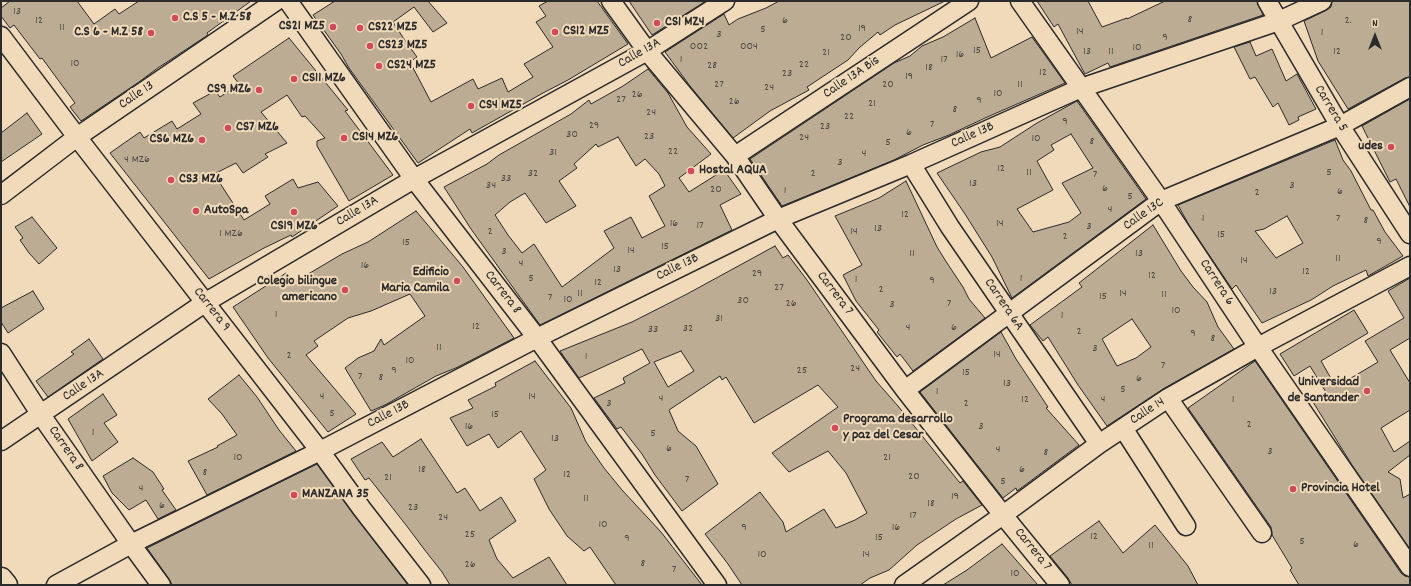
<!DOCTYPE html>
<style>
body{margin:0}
#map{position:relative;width:1411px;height:586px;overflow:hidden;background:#f0dab9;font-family:Dekko,sans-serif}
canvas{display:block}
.frame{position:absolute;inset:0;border:2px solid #2b2b2b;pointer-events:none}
.north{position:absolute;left:1355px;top:16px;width:40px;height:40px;-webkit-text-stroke:3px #f0dab9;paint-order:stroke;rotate:0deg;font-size:11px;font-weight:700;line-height:16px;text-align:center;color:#2b2b2b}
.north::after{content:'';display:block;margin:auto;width:14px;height:18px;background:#2b2b2b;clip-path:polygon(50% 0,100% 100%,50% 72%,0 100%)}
</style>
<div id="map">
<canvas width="1411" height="586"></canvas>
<div class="frame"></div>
<div class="north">N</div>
</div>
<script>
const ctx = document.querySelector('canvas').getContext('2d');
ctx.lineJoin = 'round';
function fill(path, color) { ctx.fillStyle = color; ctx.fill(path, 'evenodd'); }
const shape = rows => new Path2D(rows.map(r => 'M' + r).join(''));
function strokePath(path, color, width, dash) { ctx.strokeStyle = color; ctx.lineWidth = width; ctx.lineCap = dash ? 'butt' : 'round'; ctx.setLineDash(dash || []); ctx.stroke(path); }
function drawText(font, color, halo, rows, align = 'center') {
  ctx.font = font + ' Dekko,sans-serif'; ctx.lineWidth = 4; ctx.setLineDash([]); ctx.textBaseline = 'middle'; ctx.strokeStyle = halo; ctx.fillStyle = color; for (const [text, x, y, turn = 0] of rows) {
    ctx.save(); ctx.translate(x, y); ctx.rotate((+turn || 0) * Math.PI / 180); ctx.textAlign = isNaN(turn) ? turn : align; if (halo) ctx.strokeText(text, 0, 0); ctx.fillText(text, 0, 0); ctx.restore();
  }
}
const building = shape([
 [10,1,77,1,94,24,115,9,119,14,139,1,251,1,207,33,208,35,167,62,159,67,139,82,81,121,70,107,75,103,42,58,40,59,14,25,10,28,1,16,1,8,10,1],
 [335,1,428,1,447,23,433,32,414,7,393,22,404,39,417,57,410,62,431,102,473,79,478,89,502,78,508,92,533,77,524,64,553,47,536,22,546,16,539,6,548,1,597,1,628,44,568,80,543,93,472,133,470,129,418,163,349,68,341,54,313,15,335,1],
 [629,1,706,1,652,35,629,1],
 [779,1,945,1,895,25,880,35,878,32,859,48,848,60,807,87,809,90,770,111,733,138,690,86,665,52,724,14,729,25,738,19,766,8,779,1],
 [1037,1,1088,1,1102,27,1127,18,1127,19,1165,1,1257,1,1263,15,1110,67,1108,63,1085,74,1058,24,1054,27,1037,1],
 [1332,1,1410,1,1410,77,1405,78,1348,109,1318,61,1304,21,1327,10,1331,7,1332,1],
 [975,18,991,58,1032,37,1065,83,985,118,949,135,923,145,894,160,782,206,750,159,894,63,910,56,922,46,943,37,975,18],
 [289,38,348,110,345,111,393,175,349,201,317,146,317,141,325,138,305,116,302,117,287,95,261,112,287,143,265,154,268,157,243,173,236,163,214,174,244,220,270,204,265,196,293,179,298,188,318,182,338,206,292,237,291,235,264,248,209,279,110,153,140,132,144,138,172,121,177,129,201,114,193,103,215,91,220,97,239,84,233,76,289,38],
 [1250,42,1256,56,1272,49,1286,81,1297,74,1316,109,1298,117,1299,120,1289,125,1278,103,1273,107,1255,77,1250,79,1234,47,1250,42],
 [648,69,668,93,687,127,711,154,679,178,689,192,724,170,741,194,720,205,732,230,540,325,471,229,444,187,487,164,499,155,571,114,589,100,591,104,623,86,648,69],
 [618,137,636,166,645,159,659,174,665,186,649,196,665,226,642,238,631,217,604,231,614,248,562,287,534,244,522,253,508,235,495,215,510,202,525,193,546,223,576,206,559,181,577,168,574,164,596,144,598,147,618,137],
 [1410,99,1410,207,1396,179,1390,182,1362,126,1410,99],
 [1077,101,1146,199,1012,298,992,257,965,214,937,173,981,152,1000,147,1037,123,1077,101],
 [1071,134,1093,168,1062,183,1081,213,1069,222,1033,232,1017,209,1053,190,1037,161,1054,150,1051,145,1071,134],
 [27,113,42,134,1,162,1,133,27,113],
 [1335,140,1343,160,1351,171,1371,210,1373,210,1385,232,1403,256,1368,276,1366,270,1333,286,1311,300,1262,323,1236,285,1232,289,1189,225,1178,205,1335,140],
 [1287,216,1303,243,1276,258,1255,231,1264,229,1287,216],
 [906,181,937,247,947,263,963,287,969,299,985,318,913,371,900,354,897,357,877,332,879,330,856,301,843,275,862,265,835,216,879,198,906,181],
 [416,211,463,267,514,338,458,367,436,376,385,405,371,411,345,368,358,358,374,351,381,339,384,345,425,316,410,294,371,311,348,318,314,341,318,346,306,355,356,414,328,432,268,358,233,307,286,273,293,283,342,254,368,242,416,211],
 [32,217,57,248,39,264,29,253,20,240,23,238,15,227,32,217],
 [1153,225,1181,271,1193,287,1207,302,1218,327,1234,349,1163,389,1107,426,1078,385,1048,337,1043,341,1030,325,1082,287,1079,283,1153,225],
 [1132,319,1151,347,1136,358,1117,366,1102,339,1132,319],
 [775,246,783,258,788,255,807,280,876,381,898,406,960,483,963,481,982,505,956,519,917,545,889,570,870,578,860,585,742,585,728,564,705,534,760,492,783,522,786,532,824,509,836,528,855,520,867,513,846,473,828,451,789,472,772,453,838,407,818,385,754,423,726,377,722,380,720,376,669,410,678,431,696,446,718,484,682,511,655,475,642,454,621,427,617,429,594,398,625,383,623,378,650,363,642,349,579,378,560,351,632,322,687,294,775,246],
 [681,351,694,371,668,387,654,362,681,351],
 [1410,278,1410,338,1390,350,1410,383,1410,410,1381,428,1394,452,1410,441,1410,455,1388,472,1400,479,1403,498,1410,494,1410,549,1352,465,1313,402,1327,394,1310,366,1294,376,1280,354,1354,310,1368,333,1321,361,1336,387,1378,362,1365,341,1404,318,1388,291,1410,278],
 [33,291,44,309,8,333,1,322,1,308,33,291],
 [1001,332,1016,359,1048,407,1046,408,1079,445,1017,491,1016,488,1003,498,920,392,1001,332],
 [89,339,103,359,48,397,36,381,74,354,71,352,89,339],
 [535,361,571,408,586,442,604,468,622,490,661,532,702,585,616,585,590,547,584,551,567,536,549,509,534,479,546,470,521,431,498,448,489,434,467,446,450,418,473,408,468,400,496,386,495,383,535,361],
 [1255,361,1401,573,1405,576,1410,577,1410,585,1299,585,1290,570,1292,568,1272,535,1271,527,1188,408,1255,361],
 [239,375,257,397,279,430,296,451,207,495,188,461,218,447,217,446,237,435,222,414,208,399,239,375],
 [103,394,117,415,104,423,118,442,92,461,68,419,103,394],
 [421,439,457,493,465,488,480,511,501,497,516,521,489,540,497,559,513,578,549,557,567,585,450,585,442,572,424,549,406,525,369,478,365,480,351,459,382,442,393,457,421,439],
 [133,458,153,472,164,489,162,490,176,510,158,519,146,500,129,510,112,493,103,476,133,458],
 [317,464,354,515,408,585,172,585,169,579,147,548,317,464],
 [1099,521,1123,553,1155,525,1188,566,1198,585,1072,585,1068,578,1050,556,1099,521],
 [1002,544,1038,585,943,585,967,570,1002,544]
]);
fill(building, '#bdac94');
strokePath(building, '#2b2b2b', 1);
const minor = shape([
 [288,1,414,179,537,338,717,585],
 [611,1,647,51,735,156,778,219,905,390,1003,515,1060,585],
 [1020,1,1161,201,1258,347,1410,567],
 [1267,1,1340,126,1410,234],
 [1,36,77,137,320,451,362,509,421,585],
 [735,156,969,1],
 [911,164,950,227,1099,444],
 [1,195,77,137,276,1],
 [1,353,41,415,131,544,161,585],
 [905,390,1161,201,1340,126,1410,87],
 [1168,398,1262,533],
 [1123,428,1186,526],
 [1,441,206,302,414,179,647,51,725,1],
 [56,585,131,544,320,451,537,338,778,219,911,164,1081,88,1279,21,1322,1],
 [904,585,1003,515,1099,444,1168,398,1258,347,1410,266]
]);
const major = shape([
 [1,579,6,585]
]);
strokePath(minor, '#2b2b2b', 21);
strokePath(major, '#2b2b2b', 25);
strokePath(minor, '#f0dab9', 18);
strokePath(major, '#f0dab9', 22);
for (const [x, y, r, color] of [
 [175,18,4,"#d1495b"],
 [657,23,4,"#d1495b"],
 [333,27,4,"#d1495b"],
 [360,28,4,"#d1495b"],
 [555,32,4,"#d1495b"],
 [151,33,4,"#d1495b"],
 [370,46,4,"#d1495b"],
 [379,66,4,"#d1495b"],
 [294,79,4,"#d1495b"],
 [259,90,4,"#d1495b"],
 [471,106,4,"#d1495b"],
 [228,128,4,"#d1495b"],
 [344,138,4,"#d1495b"],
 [202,140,4,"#d1495b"],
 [1391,147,4,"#d1495b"],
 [691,171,4,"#d1495b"],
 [171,180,4,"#d1495b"],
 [196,211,4,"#d1495b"],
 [294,212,4,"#d1495b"],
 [457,281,4,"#d1495b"],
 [345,290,4,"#d1495b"],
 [1367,391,4,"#d1495b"],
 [835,428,4,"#d1495b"],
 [1293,489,4,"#d1495b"],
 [294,495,4,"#d1495b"]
]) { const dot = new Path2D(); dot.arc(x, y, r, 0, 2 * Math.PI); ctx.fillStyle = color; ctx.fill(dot); strokePath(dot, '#f0dab9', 1.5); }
drawText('12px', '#504b45', null, [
 ["13",17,12],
 ["8",1190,20],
 ["12",39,21],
 ["6",785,21],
 ["2.",1348,21],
 ["11",62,28],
 ["19",862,29],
 ["5",763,30],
 ["14",1080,32],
 ["1",1322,33],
 ["3",719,35],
 ["20",846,38],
 ["9",1165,38],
 ["002",699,47],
 ["004",749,47],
 ["10",1137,48],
 ["15",977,51],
 ["13",1087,52],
 ["11",1111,52],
 ["12",1337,52],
 ["21",826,53],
 ["16",960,55],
 ["1",681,60],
 ["17",944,60],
 ["10",75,64],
 ["22",804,65],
 ["28",712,66],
 ["18",929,68],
 ["12",1043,73],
 ["23",787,74],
 ["19",909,77],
 ["27",719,85],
 ["20",888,85],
 ["11",1020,85],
 ["24",769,88],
 ["10",998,94],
 ["26",637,95],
 ["27",621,100],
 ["9",979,101],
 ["26",734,102],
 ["21",872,104],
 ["8",955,110],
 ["24",651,113],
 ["22",849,117],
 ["9",1065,122],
 ["7",932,125],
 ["29",594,126],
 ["23",825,127],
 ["6",909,133],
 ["30",572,135],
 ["23",649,137],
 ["24",804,138],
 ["10",1036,139],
 ["8",1092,142],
 ["5",888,143],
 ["22",673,152],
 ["31",553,153],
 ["4",864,154],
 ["4 MZ6",137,160],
 ["3",840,163],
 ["12",1001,169],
 ["11",1029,173],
 ["5",1329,173],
 ["32",533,174],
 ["2",813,174],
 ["7",1095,175],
 ["33",506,179],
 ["13",973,184],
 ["34",491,186],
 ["3",1292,186],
 ["6",1105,189],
 ["20",716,190],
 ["1",785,191],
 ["6",1340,192],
 ["2",1257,193],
 ["5",1130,197],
 ["4",1110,210],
 ["12",905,215],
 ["1",1203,219],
 ["7",1338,219],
 ["8",1366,221],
 ["16",674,224],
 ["14",1000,224],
 ["17",700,226],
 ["3",1089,227],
 ["13",878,229],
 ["2",490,232],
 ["14",854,232],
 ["1 MZ6",231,234],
 ["15",1221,235],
 ["2",1065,237],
 ["9",1379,242],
 ["15",406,243],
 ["15",665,247],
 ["14",631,251],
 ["3",504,252],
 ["11",912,254],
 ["13",1139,254],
 ["11",1338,259],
 ["14",1244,261],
 ["4",521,264],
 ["16",365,266],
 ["13",617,270],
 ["12",1306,272],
 ["29",757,274],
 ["12",1152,276],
 ["5",531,279],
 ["1",1021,279],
 ["1",856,280],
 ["9",932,281],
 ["12",598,283],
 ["27",779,288],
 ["2",881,290],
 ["13",1273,292],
 ["11",580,294],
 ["14",1123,294],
 ["11",1164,295],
 ["15",1103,297],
 ["7",550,298],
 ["10",568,300],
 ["30",743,301],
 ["26",791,304],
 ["7",949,304],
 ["3",892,305],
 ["10",1176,311],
 ["1",276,315],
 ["1",1062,316],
 ["31",719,319],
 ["12",476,327],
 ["4",908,328],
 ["6",954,328],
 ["32",688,329],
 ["33",653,330],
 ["2",1079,332],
 ["9",1193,334],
 ["8",1213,339],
 ["11",439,348],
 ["3",1095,349],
 ["14",997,355],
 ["2",289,356],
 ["1",586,357],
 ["10",410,361],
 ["7",1163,366],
 ["24",855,369],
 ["9",394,371],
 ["25",802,371],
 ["15",966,373],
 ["7",360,377],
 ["8",381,378],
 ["6",1139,379],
 ["13",1007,384],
 ["5",1123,390],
 ["1",937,392],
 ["4",322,397],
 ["14",532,397],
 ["4",661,399],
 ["12",1025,400],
 ["4",1103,400],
 ["1",1233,400],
 ["3",609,404],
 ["2",966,404],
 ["5",332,414],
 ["15",495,415],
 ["2",1249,425],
 ["16",469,427],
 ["3",981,427],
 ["1",93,433],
 ["5",653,434],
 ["13",555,439],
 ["6",669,449],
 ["4",998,450],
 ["3",1270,452],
 ["8",1046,453],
 ["10",238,458],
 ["21",887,458],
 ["18",422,470],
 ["6",1022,470],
 ["8",205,473],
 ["12",567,475],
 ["20",914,477],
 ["21",388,478],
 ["7",687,480],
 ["5",1003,482],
 ["4",141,489],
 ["19",955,497],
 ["11",586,499],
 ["18",931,504],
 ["6",162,506],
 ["23",413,508],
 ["17",913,516],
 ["24",443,518],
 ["10",603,525],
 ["9",744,528],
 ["16",896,528],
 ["25",470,535],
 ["12",1094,537],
 ["15",879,538],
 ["9",627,539],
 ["5",1302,542],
 ["6",1356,545],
 ["11",1151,546],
 ["10",762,555],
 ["14",866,555],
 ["8",643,564],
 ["26",470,565],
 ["7",674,570],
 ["10",1015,574]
]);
drawText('bold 14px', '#2b2b2b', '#f0dab9', [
 ["C.S 5 - M.Z 58",183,18],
 ["CS1 MZ4",665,23],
 ["CS21 MZ5",325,27,"right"],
 ["CS22 MZ5",368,28],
 ["CS12 MZ5",563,32],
 ["C.S 6 - M.Z 58",143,33,"right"],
 ["CS23 MZ5",378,46],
 ["CS24 MZ5",387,66],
 ["CS11 MZ6",302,79],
 ["CS9 MZ6",251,90,"right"],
 ["CS4 MZ5",479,106],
 ["CS7 MZ6",236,128],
 ["CS14 MZ6",352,138],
 ["CS6 MZ6",194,140,"right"],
 ["udes",1383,147,"right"],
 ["Hostal AQUA",699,171],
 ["CS3 MZ6",179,180],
 ["AutoSpa",204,211],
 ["CS19 MZ6",294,227,"center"],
 ["Edificio",449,273,"right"],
 ["Maria Camila",449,289,"right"],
 ["Colegio bilingue",337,282,"right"],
 ["americano",337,298,"right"],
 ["Universidad",1359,383,"right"],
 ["de Santander",1359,399,"right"],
 ["Programa desarrollo",843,420],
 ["y paz del Cesar",843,436],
 ["Provincia Hotel",1301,489],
 ["MANZANA 35",302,495]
], 'left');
drawText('14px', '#2b2b2b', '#f0dab9', [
 ["Calle 13A",640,54,-30],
 ["Calle 13A Bis",852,78,-34],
 ["Calle 13",137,96,-34],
 ["Carrera 5",1330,109,59],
 ["Calle 13B",973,136,-24],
 ["Calle 13A",358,212,-31],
 ["Calle 13C",1144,215,-35],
 ["Calle 13B",678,268,-26],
 ["Carrera 6",1216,283,57],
 ["Carrera 8",502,293,52],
 ["Carrera 7",834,294,53],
 ["Carrera 6A",1003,305,56],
 ["Carrera 9",211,310,52],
 ["Calle 13A",84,386,-34],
 ["Calle 14",1148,412,-33],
 ["Calle 13B",389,415,-28],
 ["Carrera 8",65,449,55],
 ["Carrera 7",1032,550,51]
]);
</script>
